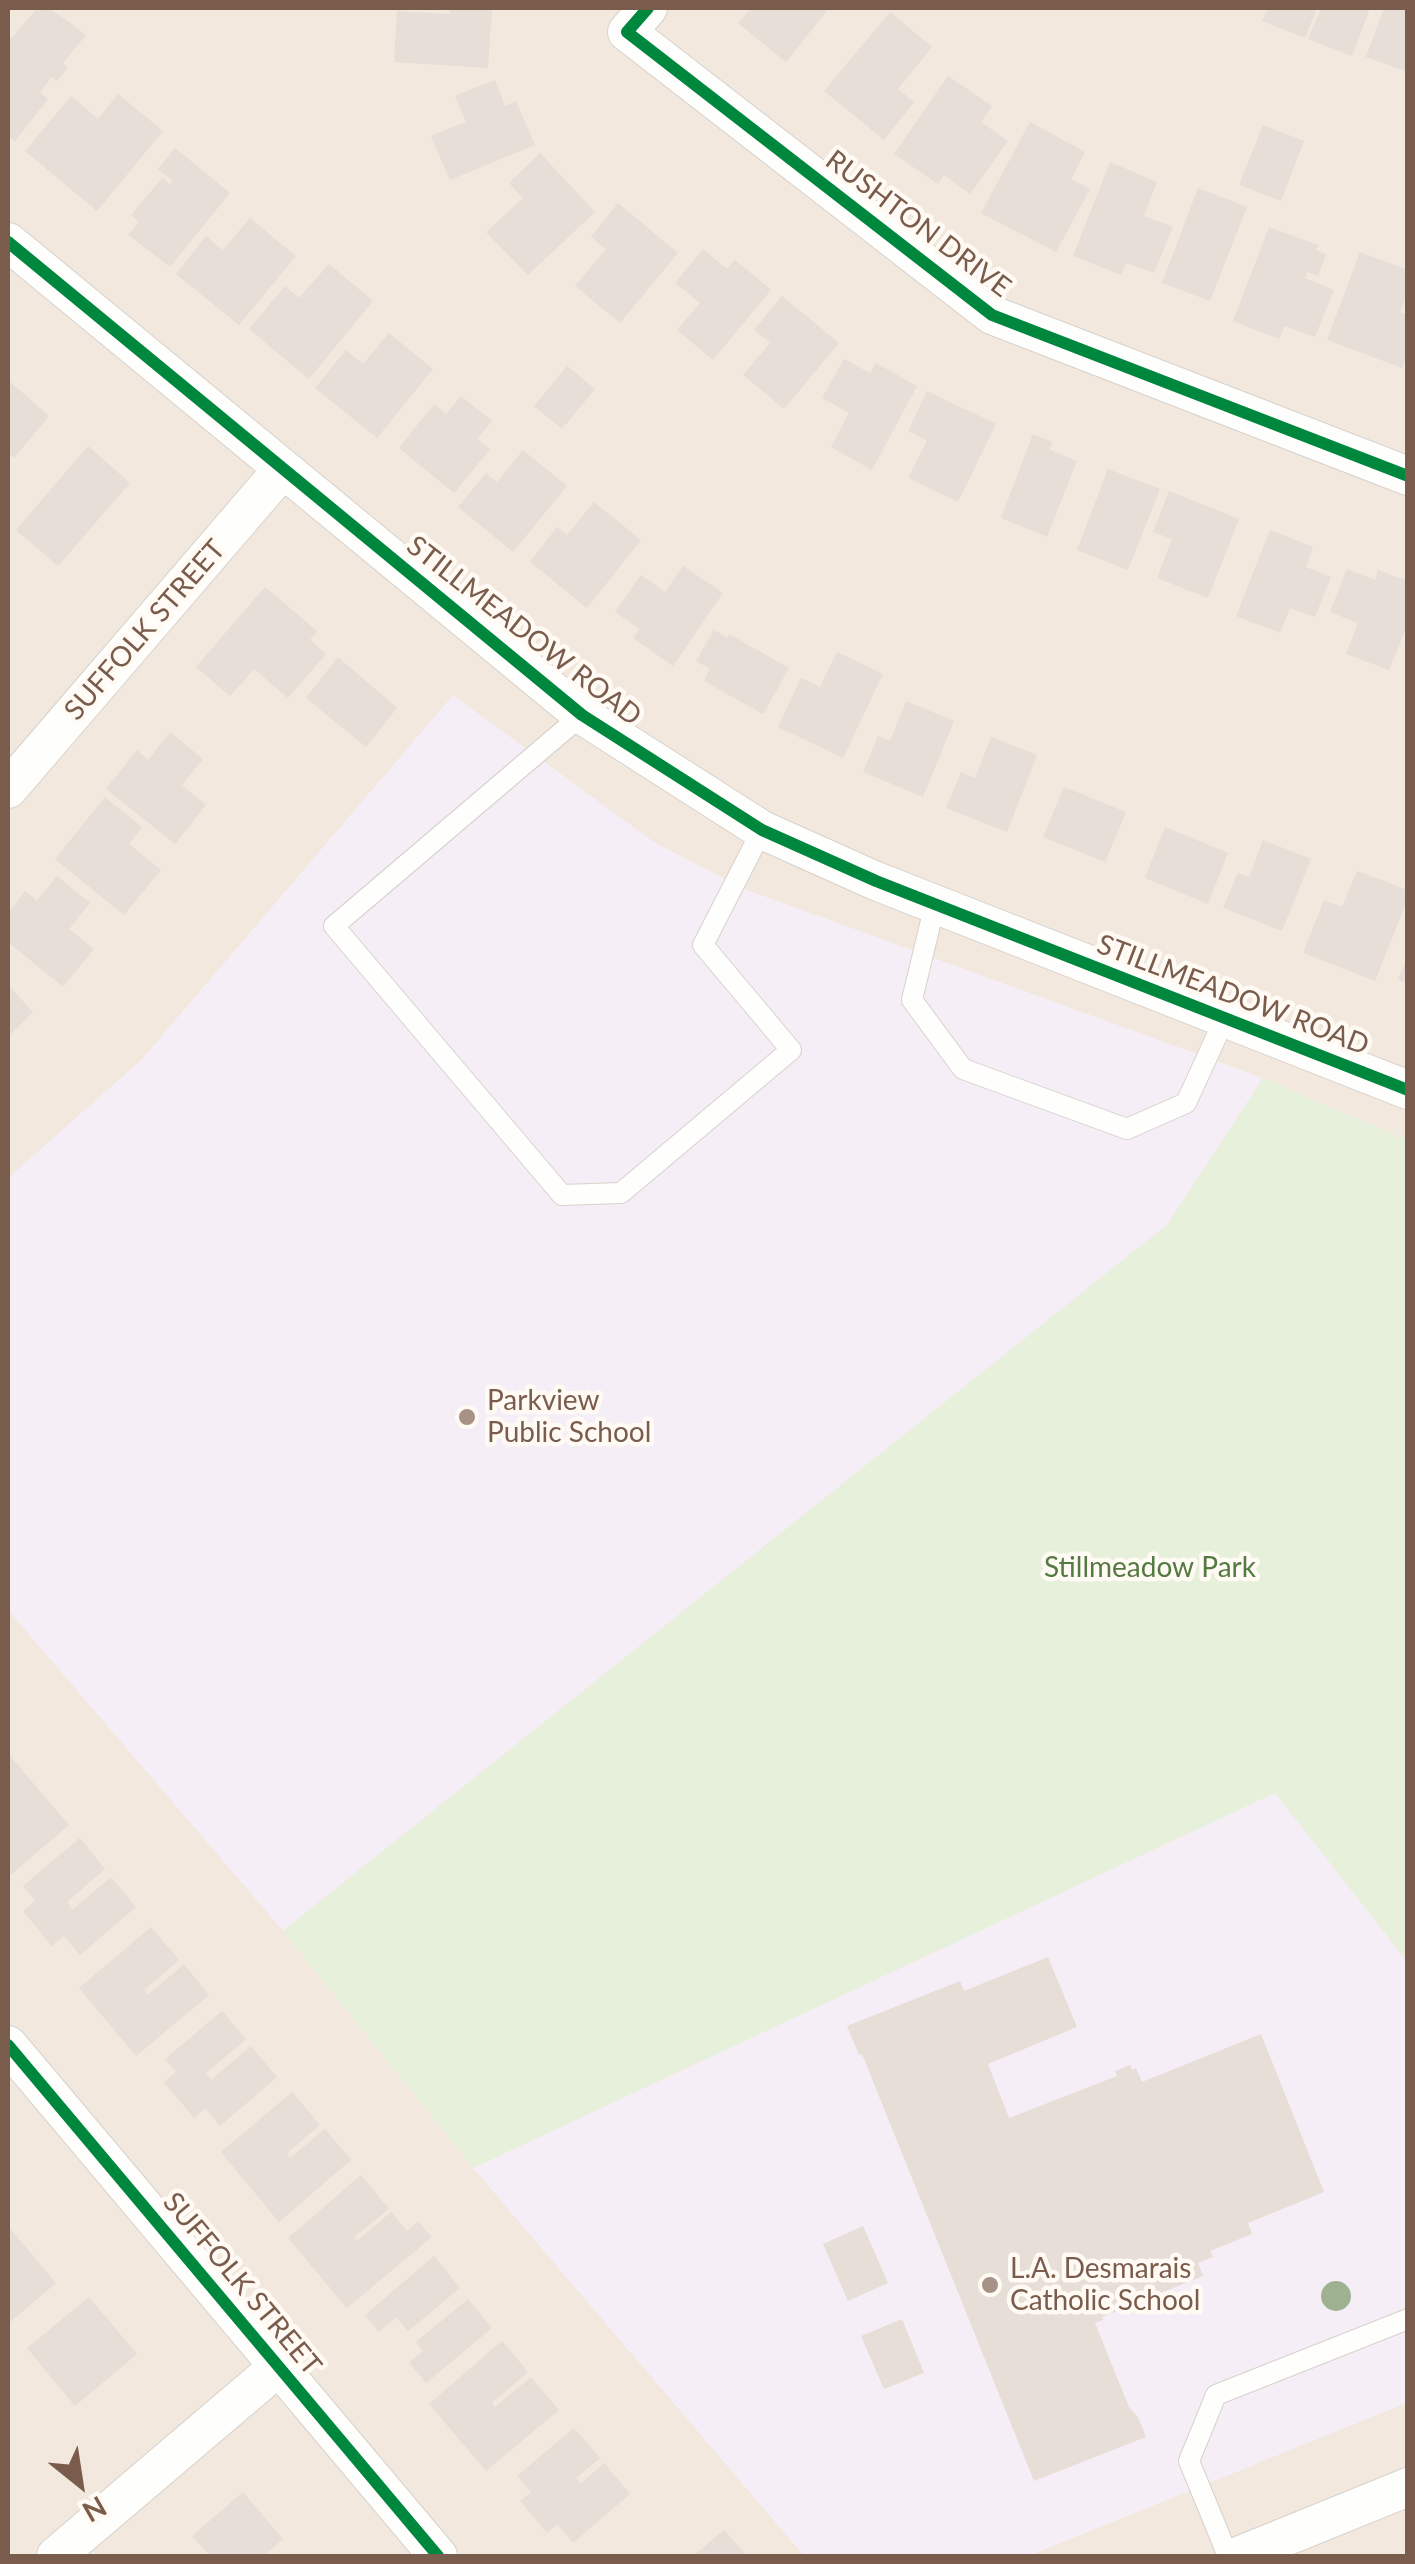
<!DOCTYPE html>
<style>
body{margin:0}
#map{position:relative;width:1415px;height:2564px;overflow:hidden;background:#f9f5f0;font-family:Lato,sans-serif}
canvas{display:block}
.frame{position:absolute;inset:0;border:10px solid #7a5c4d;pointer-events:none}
.north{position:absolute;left:30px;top:2434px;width:100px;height:100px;-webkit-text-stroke:8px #fffaf3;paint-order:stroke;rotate:150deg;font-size:28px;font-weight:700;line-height:40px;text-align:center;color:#7a5c4d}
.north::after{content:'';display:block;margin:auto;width:35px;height:45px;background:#7a5c4d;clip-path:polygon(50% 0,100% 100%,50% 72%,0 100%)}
</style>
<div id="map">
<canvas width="1415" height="2564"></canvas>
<div class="frame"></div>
<div class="north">N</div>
</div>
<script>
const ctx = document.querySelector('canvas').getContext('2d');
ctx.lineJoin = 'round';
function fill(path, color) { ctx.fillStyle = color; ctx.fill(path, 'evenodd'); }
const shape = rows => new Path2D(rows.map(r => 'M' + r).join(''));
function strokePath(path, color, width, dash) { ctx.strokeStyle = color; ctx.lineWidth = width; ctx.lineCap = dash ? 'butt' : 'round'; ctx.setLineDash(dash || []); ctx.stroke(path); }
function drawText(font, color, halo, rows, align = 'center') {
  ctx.font = font + ' Lato,sans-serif'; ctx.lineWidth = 9; ctx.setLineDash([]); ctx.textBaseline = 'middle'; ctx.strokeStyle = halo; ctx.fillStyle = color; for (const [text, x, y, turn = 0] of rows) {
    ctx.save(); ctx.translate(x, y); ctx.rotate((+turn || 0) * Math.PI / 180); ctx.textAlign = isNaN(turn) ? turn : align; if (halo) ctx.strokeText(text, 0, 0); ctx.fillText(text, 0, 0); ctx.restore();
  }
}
fill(shape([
 [8,8,1407,8,1407,2556,8,2556]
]), '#f2e8de');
fill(shape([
 [453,695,654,842,747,890,1263,1078,1168,1224,283,1931,8,1610,8,1178,141,1060],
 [1275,1792,1407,1961,1407,2403,1028,2556,804,2556,473,2168]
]), '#f6eef6');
fill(shape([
 [1263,1078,1407,1140,1407,1961,1275,1793,473,2168,283,1931,1168,1224]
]), '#e7f0db');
fill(shape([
 [37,8,50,8,86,35,63,63,68,67,57,81,52,77,40,92,48,99,15,141,8,136,8,34,12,38],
 [449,8,492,8,488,68,394,62,397,11,449,14],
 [751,8,829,8,786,62,738,23],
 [1268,8,1317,8,1305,38,1262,21],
 [1321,8,1370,8,1352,56,1308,39],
 [1384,8,1408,8,1408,72,1366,57],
 [890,12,932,47,898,89,914,102,884,140,824,91],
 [948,76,992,106,981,122,1008,141,970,194,944,175,938,184,894,154],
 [495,80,505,106,516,101,535,145,450,180,431,136,466,122,455,96],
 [118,94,163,131,97,211,25,151,71,96,98,119],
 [1030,122,1085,152,1071,179,1090,189,1056,252,981,213],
 [1263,125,1304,141,1281,201,1239,185],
 [175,148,230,193,170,267,128,235,139,222,131,215,162,178,170,184,172,180,158,169],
 [540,153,595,212,528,275,486,232,523,198,509,183],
 [1110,162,1157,182,1144,216,1173,227,1154,273,1126,263,1121,275,1073,256],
 [1198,188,1247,207,1210,301,1162,283],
 [618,203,678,253,620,323,575,286,606,249,591,237],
 [250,218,296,256,239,325,176,274,206,236,223,250],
 [1269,227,1318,245,1316,250,1326,254,1318,276,1307,272,1305,278,1334,290,1315,337,1285,326,1279,339,1233,321],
 [703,249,727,269,735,260,771,290,713,360,677,330,700,303,675,283],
 [1360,252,1408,270,1408,293,1400,312,1408,315,1408,353,1402,368,1327,340],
 [329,264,373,301,309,379,249,329,285,286,299,298],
 [782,296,839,343,784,409,743,375,770,343,754,330],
 [389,333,433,369,377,438,315,388,346,350,363,364],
 [844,359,870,373,876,363,917,386,872,470,831,447,849,413,822,398],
 [567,366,595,389,562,429,534,406],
 [8,380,49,416,14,458,8,452],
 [927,391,996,424,958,502,908,478,927,441,908,431],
 [461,396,492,421,477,439,490,449,454,493,399,448,434,404,446,414],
 [1033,434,1052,442,1050,450,1077,461,1047,537,1001,518],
 [88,446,130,483,58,566,16,530],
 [523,450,567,486,513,552,458,507,486,473,497,482],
 [1108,469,1160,489,1128,570,1077,550],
 [1169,491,1239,519,1208,598,1157,578,1172,539,1153,532],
 [594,502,641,540,587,608,530,562,557,527,567,535],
 [1270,530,1313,547,1306,567,1331,577,1315,617,1290,608,1280,633,1236,616],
 [683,566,723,593,673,666,633,638,640,629,615,612,641,575,665,592],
 [1347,569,1375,580,1378,570,1408,581,1408,623,1389,670,1346,654,1358,623,1330,612],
 [265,587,317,631,310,640,326,654,288,698,254,669,230,696,196,667],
 [714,630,727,638,729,634,789,668,763,714,704,681,710,669,696,661],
 [837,652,883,674,843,758,778,727,801,678,820,687],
 [338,657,397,708,366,747,306,698],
 [906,701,954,721,923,797,863,772,878,736,890,741],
 [170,732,203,759,182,785,206,805,175,844,106,789,137,750,148,760],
 [991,737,1037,755,1007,832,946,808,961,772,975,778],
 [1064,787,1126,812,1105,862,1043,837],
 [105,797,142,827,129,844,161,870,124,915,55,859],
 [1165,827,1228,853,1208,904,1145,878],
 [1263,840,1311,859,1282,931,1223,908,1238,873,1249,877],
 [1357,871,1408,890,1408,898,1375,981,1303,953,1324,900,1342,907],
 [57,876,90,903,69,929,94,949,63,987,8,942,8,913,25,891,37,901],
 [1408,956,1408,983,1398,980],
 [8,985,33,1012,8,1037],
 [10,1756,69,1825,8,1877,8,1758],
 [80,1838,105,1869,67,1902,72,1910,111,1877,136,1907,80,1955,64,1936,52,1946,23,1911,35,1901,23,1886],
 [151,1927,179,1960,144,1990,148,1995,184,1964,209,1995,136,2056,79,1988],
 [1048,1957,1077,2027,988,2064,1009,2118,1117,2076,1115,2071,1130,2065,1132,2070,1136,2068,1142,2082,1261,2034,1324,2192,1248,2223,1252,2234,1210,2251,1213,2257,1198,2263,1203,2276,1102,2317,1103,2320,1095,2323,1129,2407,1138,2417,1146,2437,1034,2481,862,2054,859,2055,847,2026,960,1981,964,1991],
 [222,2011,246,2039,206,2073,211,2080,251,2046,277,2077,220,2126,205,2108,194,2118,164,2082,176,2072,165,2059],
 [292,2092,320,2125,287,2153,290,2158,325,2129,351,2160,279,2222,221,2152],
 [361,2175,389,2209,354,2237,357,2241,391,2212,407,2231,418,2221,432,2237,347,2308,288,2238],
 [8,2226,56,2283,8,2324],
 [863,2226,888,2283,848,2301,823,2244],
 [434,2256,460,2288,408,2331,396,2317,379,2332,365,2315],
 [89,2297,137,2354,75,2406,27,2348],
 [468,2299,492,2328,426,2383,409,2362,423,2351,416,2342],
 [902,2319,924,2373,884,2389,861,2336],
 [502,2341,528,2372,492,2403,495,2407,531,2377,559,2410,486,2471,429,2404],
 [574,2428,600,2458,576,2478,581,2483,604,2463,630,2494,573,2543,557,2524,547,2533,520,2501,531,2492,517,2476],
 [243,2492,283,2539,263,2556,210,2556,192,2536],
 [724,2530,747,2556,693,2556]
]), '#e6ded7');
const lane = shape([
 [582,715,334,926,562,1195,621,1193,791,1050,703,945,762,830],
 [935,904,912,1000,963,1069,1127,1129,1186,1103,1225,1018],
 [1228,2556,1189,2461,1216,2395,1408,2319]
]);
const street = shape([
 [648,8,627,32,992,315,1408,476],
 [8,242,582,715,762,830,876,881,1408,1090],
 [8,789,282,470],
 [8,2045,438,2556],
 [56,2556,278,2367],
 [1238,2556,1408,2487]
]);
strokePath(lane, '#d7d1cb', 22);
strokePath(street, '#d7d1cb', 40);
strokePath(lane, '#fefefd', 20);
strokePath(street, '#fefefd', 38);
strokePath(shape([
 [648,8,627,32,992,315,1408,476],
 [8,242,582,715,762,830,876,881,1408,1090],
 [8,2045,438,2556]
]), '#00873e', 12);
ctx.fillStyle = '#9eb190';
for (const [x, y] of [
 [1336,2296]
]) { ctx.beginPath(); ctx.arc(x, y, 15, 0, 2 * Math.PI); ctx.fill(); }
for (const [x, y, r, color] of [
 [467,1417,10,"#a69286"],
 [990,2285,10,"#a69286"]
]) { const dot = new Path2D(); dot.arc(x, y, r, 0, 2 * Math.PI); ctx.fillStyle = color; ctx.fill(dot); strokePath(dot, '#fffaf3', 4); }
drawText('28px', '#7a5c4d', '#fffaf3', [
 ["RUSHTON DRIVE",918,224,37],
 ["SUFFOLK STREET",145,630,-49],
 ["STILLMEADOW ROAD",524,631,38],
 ["STILLMEADOW ROAD",1233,995,21],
 ["SUFFOLK STREET",242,2284,50]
]);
drawText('28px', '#7a5c4d', '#fffaf3', [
 ["Parkview",487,1401],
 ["Public School",487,1433],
 ["L.A. Desmarais",1010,2269],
 ["Catholic School",1010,2301]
], 'left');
drawText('28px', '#537a41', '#fffaf3', [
 ["Stillmeadow Park",1150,1568]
]);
</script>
